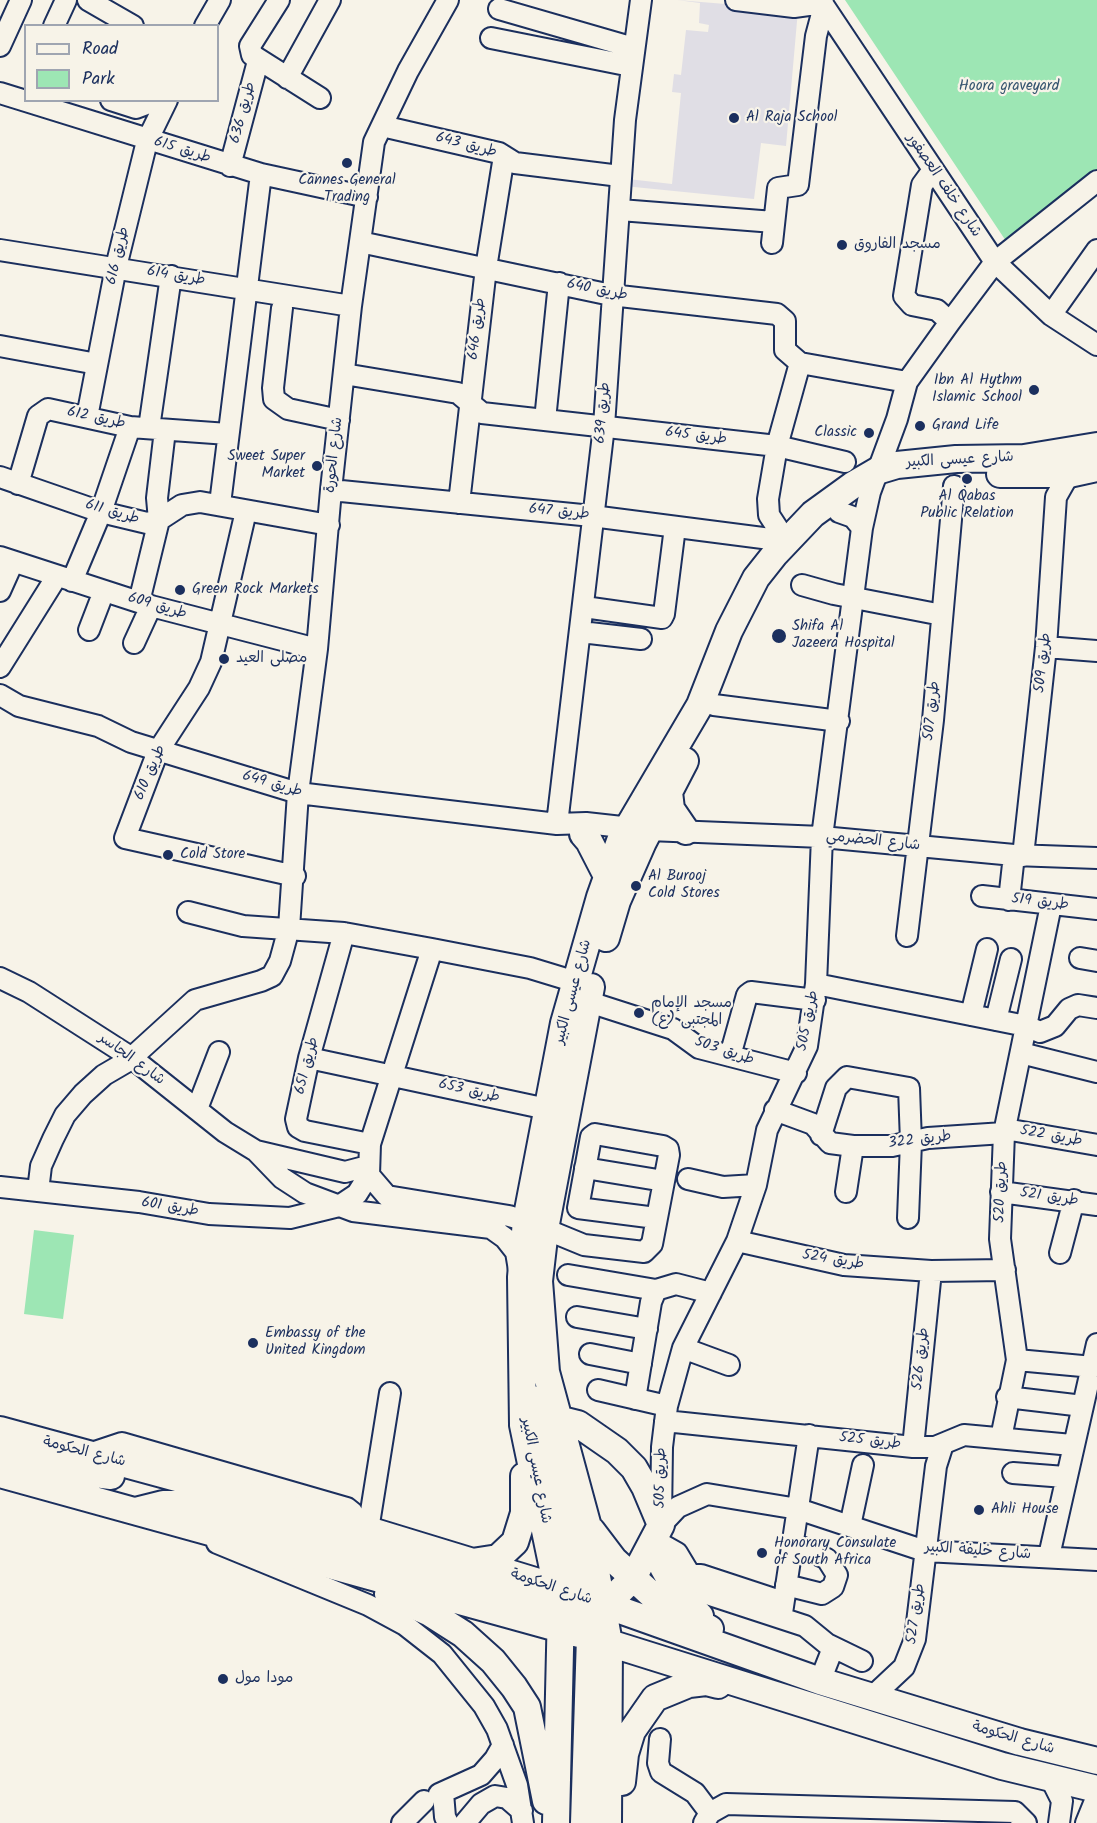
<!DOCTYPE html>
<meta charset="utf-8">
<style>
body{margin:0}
#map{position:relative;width:1097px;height:1823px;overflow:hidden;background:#f7f3e8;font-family:Kalam,sans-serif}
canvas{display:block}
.legend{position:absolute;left:24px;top:24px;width:195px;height:78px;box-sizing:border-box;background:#f7f3e8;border:2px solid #9fa5b1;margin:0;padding:8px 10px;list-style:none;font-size:18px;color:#1b2f5e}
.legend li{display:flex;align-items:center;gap:12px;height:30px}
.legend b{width:30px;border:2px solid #9fa5b1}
</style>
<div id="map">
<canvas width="1097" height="1823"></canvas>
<ul class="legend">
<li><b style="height:8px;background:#f7f3e8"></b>Road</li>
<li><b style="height:16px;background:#9de6b4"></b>Park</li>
</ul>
</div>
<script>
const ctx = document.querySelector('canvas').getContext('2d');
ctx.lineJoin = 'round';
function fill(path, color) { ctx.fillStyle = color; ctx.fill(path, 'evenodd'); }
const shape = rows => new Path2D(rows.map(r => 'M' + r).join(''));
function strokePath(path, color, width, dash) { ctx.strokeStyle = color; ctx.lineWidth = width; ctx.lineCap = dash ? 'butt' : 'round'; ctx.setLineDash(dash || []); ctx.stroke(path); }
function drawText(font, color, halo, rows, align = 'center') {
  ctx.font = font + ' Kalam,"Playpen Sans Arabic",sans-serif'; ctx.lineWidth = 4.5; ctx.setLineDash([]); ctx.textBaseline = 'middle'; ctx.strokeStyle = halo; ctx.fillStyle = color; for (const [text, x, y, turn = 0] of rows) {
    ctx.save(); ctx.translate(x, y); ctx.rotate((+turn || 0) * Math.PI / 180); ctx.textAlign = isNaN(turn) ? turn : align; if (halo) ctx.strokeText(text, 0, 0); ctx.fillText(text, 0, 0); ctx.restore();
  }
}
fill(shape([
 [677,0,798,10,786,146,761,143,754,199,624,186,628,179,672,184,681,93,672,92,674,74,681,75,686,30,708,32,709,25,699,23,700,3]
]), '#e0dee5');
fill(shape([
 [845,0,1097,0,1097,173,1008,244],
 [34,1230,74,1235,63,1319,24,1314]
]), '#9de6b4');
const minor = shape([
 [88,0,133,26],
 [279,0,250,46,252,55,320,98],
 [736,0,794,7,823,3],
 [820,0,995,262,1051,315,1097,345],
 [499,9,634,48],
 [54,26,66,0],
 [205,26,220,0],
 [491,38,631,66],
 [0,46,21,0],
 [287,78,330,0],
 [0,93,261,174,367,197],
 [111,100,136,108,144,105,147,100],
 [382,126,499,153,515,163,620,176],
 [230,166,258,61],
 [933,170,922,185,904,296,912,305,937,310,950,322],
 [620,210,774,222],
 [360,242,611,295,777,314,785,321,785,350,800,363,907,382],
 [772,243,778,188,798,185,816,36,824,6],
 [0,250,351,306],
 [282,308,273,388,274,399,288,409,339,420],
 [1051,315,1097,250],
 [0,346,97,364],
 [344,374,458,393,482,413,777,446,845,462],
 [87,417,116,267,147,141,167,100],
 [545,420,559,283],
 [149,428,171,276],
 [0,477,101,512,147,523,159,520,182,505,200,502,329,525],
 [18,484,38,416,48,409,130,427,228,434],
 [331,490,592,516,786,541],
 [459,503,486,268,504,156],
 [220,504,261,174],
 [246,511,211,662,199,688,158,751,125,838,295,876],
 [839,512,853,517,862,528],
 [786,541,769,515,768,499,777,446,800,363],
 [0,557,151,606,317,649],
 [72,581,101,512,130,427],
 [802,585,834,594,942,615],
 [0,591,13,562],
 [139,602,159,520,157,498,165,430],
 [584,607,662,618,664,614,675,527],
 [89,630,104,591],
 [581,632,641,639],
 [134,643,151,606],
 [1046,647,1097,651],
 [0,667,57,576],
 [0,695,19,706,98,726,131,742,298,793,557,824,586,823,649,830,822,837,1014,855,1097,858],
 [701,699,714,705,839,721],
 [557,824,604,426,625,120,641,0],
 [1023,856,1046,647,1056,497,1069,474],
 [982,896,1097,909],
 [1009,900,1014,855],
 [188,912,243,926,344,933,432,949,530,968,576,982],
 [344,933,309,1058,296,1119,298,1127,305,1131,370,1144],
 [907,936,933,720,954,486],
 [432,949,370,1144,369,1175,387,1196,509,1216,526,1221,535,1229],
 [1080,958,1097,961],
 [0,978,29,992,132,1058,225,1132,256,1151,282,1178,305,1193,353,1211,491,1228,505,1238,516,1252,519,1270],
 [816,984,1026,1026,1040,1032,1055,1026,1069,1009,1078,1005,1097,1008],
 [586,1001,673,1029,699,1048,796,1073],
 [971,1015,987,949],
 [996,1020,1011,959],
 [1021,1053,1097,1072],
 [730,1056,747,995,751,992,815,1000],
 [309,1058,547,1109],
 [197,1109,219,1052],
 [775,1110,813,1124,830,1143,853,1146,892,1146,928,1138,1004,1133],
 [1005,1129,1097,1145],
 [821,1135,836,1088,847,1077,909,1088,911,1142,908,1218],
 [256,1151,345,1172,368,1166],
 [585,1168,664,1181],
 [688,1179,723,1187,756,1185],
 [0,1187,139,1202,209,1214,290,1218,339,1206,357,1194,369,1175],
 [38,1191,41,1166,53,1139,65,1115,83,1094,104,1075,128,1061,195,1000,261,981,272,976,280,961,289,928,298,793,317,649,331,490,351,306,374,142,408,71,448,0],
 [846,1192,853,1146],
 [1001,1192,1097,1205],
 [545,1229,584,1245,644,1252,652,1244,669,1155,668,1149,663,1146,595,1134,591,1137,578,1208,656,1218],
 [737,1241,844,1265,931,1271,1005,1270],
 [1060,1253,1074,1200],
 [568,1275,656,1290],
 [577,1317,647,1329],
 [683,1348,729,1365],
 [590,1354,641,1364],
 [1017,1360,1093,1367],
 [598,1390,667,1406],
 [1007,1397,1083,1406],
 [635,1399,651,1302,656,1290,676,1284,711,1293],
 [665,1421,913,1447,935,1447,964,1435,1072,1445],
 [1001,1438,1017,1360,1000,1239,1004,1133,1051,905],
 [913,1447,931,1271],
 [86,1455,122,1443,347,1508,352,1512,352,1526],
 [1013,1473,1065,1477],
 [661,1519,662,1447,667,1406,683,1348,737,1241,756,1185,767,1130,807,1046,816,984,822,837,862,528,870,492,897,419,907,382,950,322,995,262,1097,181],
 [661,1525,678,1507,707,1494,798,1509,925,1551,1097,1560],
 [850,1526,863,1465],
 [368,1530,390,1393],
 [654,1540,677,1553,692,1578],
 [217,1543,368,1605,405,1625,442,1654,484,1706,497,1729,517,1785,523,1823],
 [1049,1556,1097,1344],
 [786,1585,822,1594,833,1587,837,1575,827,1559,793,1543],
 [783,1602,701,1575,696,1575,691,1582,695,1590,805,1626,827,1644,862,1661],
 [782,1613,809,1435],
 [820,1681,833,1648],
 [872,1697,904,1667,915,1639,936,1466,943,1444],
 [660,1739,658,1763,661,1772,695,1793,710,1813],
 [1051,1779,1062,1801,1059,1823],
 [443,1793,445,1817,448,1823],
 [439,1794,481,1775,495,1759,503,1745],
 [402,1823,424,1801],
 [465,1823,481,1804,495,1796,507,1798,522,1811],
 [704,1823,710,1813,726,1804,1015,1812,1026,1823],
 [1086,1823,1097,1796]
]);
const major = shape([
 [1000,474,1069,474,1097,468],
 [669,792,671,809,686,831],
 [583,834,589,841,607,876],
 [606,938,617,901,643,842,685,761],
 [591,987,545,1229,539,1281,546,1372,588,1527,609,1643,608,1823],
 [530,1398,542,1426,586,1608],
 [0,1430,368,1530,558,1588,820,1681,1020,1742,1097,1761],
 [0,1452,63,1470,111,1476],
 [0,1474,590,1637,1002,1766,1097,1789],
 [139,1510,163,1504,198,1504,309,1534,424,1570,561,1607,579,1610,605,1606,633,1578,661,1525,645,1487,634,1468,617,1451,578,1424,558,1419],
 [592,1531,614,1560,654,1597,710,1629],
 [654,1540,663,1567,676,1590,700,1616],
 [472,1562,498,1558,515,1542,524,1513,524,1476],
 [388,1594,430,1613,463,1634,493,1661,514,1687,527,1707,546,1801],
 [622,1782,625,1754,632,1731,655,1698,689,1684,706,1682,718,1685],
 [556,1823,561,1607,523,1425,521,1277,526,1221,564,1023,600,897,620,841,700,705,729,631,756,578,775,554,813,514,853,485,877,471,897,465,956,459,1024,458,1097,446],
 [584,1823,590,1637,585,1624]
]);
strokePath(minor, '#1b2f5e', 24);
strokePath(major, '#1b2f5e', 30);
strokePath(minor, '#f7f3e8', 20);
strokePath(major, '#f7f3e8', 26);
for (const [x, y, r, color] of [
 [734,118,6,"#1b2f5e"],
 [347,163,6,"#1b2f5e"],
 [842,245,6,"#1b2f5e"],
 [1034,390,6,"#1b2f5e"],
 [920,426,6,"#1b2f5e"],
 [869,433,6,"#1b2f5e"],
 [317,466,6,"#1b2f5e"],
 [967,479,6,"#1b2f5e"],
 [180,590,6,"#1b2f5e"],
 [779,636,8,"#1b2f5e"],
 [224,659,6,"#1b2f5e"],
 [168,855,6,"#1b2f5e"],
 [636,886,6,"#1b2f5e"],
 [639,1013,6,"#1b2f5e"],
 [253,1343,6,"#1b2f5e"],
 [979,1510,6,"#1b2f5e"],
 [762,1553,6,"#1b2f5e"],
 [223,1679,6,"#1b2f5e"]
]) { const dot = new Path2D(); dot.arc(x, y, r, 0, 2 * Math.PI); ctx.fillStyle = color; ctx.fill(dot); strokePath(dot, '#f7f3e8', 2); }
drawText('15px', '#35546f', '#f7f3e8', [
 ["Hoora graveyard",1009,87]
]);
drawText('15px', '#1b2f5e', '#f7f3e8', [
 ["طريق 636",244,113,-75],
 ["طريق 643",466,146,14],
 ["طريق 615",182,151,17],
 ["شارع خلف العصفور",943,186,56],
 ["طريق 616",119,256,-77],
 ["طريق 614",176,277,9],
 ["طريق 640",597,291,11],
 ["طريق 646",478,329,-83],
 ["طريق 639",604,413,-85],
 ["طريق 612",96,419,12],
 ["طريق 645",696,437,7],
 ["شارع الحورة",335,455,-84],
 ["شارع عيسى الكبير",960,461,-3],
 ["طريق 611",112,513,16],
 ["طريق 647",559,513,5],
 ["طريق 609",157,607,16],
 ["طريق 509",1044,663,-84],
 ["طريق 507",933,711,-84],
 ["طريق 610",151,773,-67],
 ["طريق 649",272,785,16],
 ["شارع الحضرمي",873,842,6],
 ["طريق 519",1040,903,6],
 ["شارع عيسى الكبير",574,992,-75],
 ["طريق 505",809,1021,-79],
 ["طريق 503",724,1052,18],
 ["شارع الجاسر",131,1060,36],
 ["طريق 651",308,1066,-76],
 ["طريق 653",469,1092,13],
 ["طريق 522",1051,1137,10],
 ["طريق 322",920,1141,-7],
 ["طريق 520",1002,1192,-88],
 ["طريق 521",1049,1198,8],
 ["طريق 601",170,1208,9],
 ["طريق 524",833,1261,9],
 ["طريق 526",922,1359,-84],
 ["طريق 525",870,1442,6],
 ["شارع الحكومة",84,1453,14],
 ["شارع عيسى الكبير",535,1471,79],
 ["طريق 505",662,1478,-89],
 ["شارع خليفة الكبير",978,1552,4],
 ["شارع الحكومة",551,1588,18],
 ["طريق 527",917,1614,-82],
 ["شارع الحكومة",1013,1739,16]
]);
drawText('15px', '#1b2f5e', '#f7f3e8', [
 ["Al Raja School",746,118],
 ["Cannes General",347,181,"center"],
 ["Trading",347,198,"center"],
 ["مسجد الفاروق",854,245],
 ["Ibn Al Hythm",1022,381,"right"],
 ["Islamic School",1022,398,"right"],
 ["Grand Life",932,426],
 ["Classic",857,433,"right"],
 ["Sweet Super",305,457,"right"],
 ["Market",305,474,"right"],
 ["Al Qabas",967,497,"center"],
 ["Public Relation",967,514,"center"],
 ["Green Rock Markets",192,590],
 ["Shifa Al",792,627],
 ["Jazeera Hospital",792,644],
 ["مصلى العيد",236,659],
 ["Cold Store",180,855],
 ["Al Burooj",648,877],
 ["Cold Stores",648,894],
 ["مسجد الإمام",651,1004],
 ["المجتبى (ع)",651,1021],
 ["Embassy of the",265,1334],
 ["United Kingdom",265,1351],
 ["Ahli House",991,1510],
 ["Honorary Consulate",774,1544],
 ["of South Africa",774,1561],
 ["مودا مول",235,1679]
], 'left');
</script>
